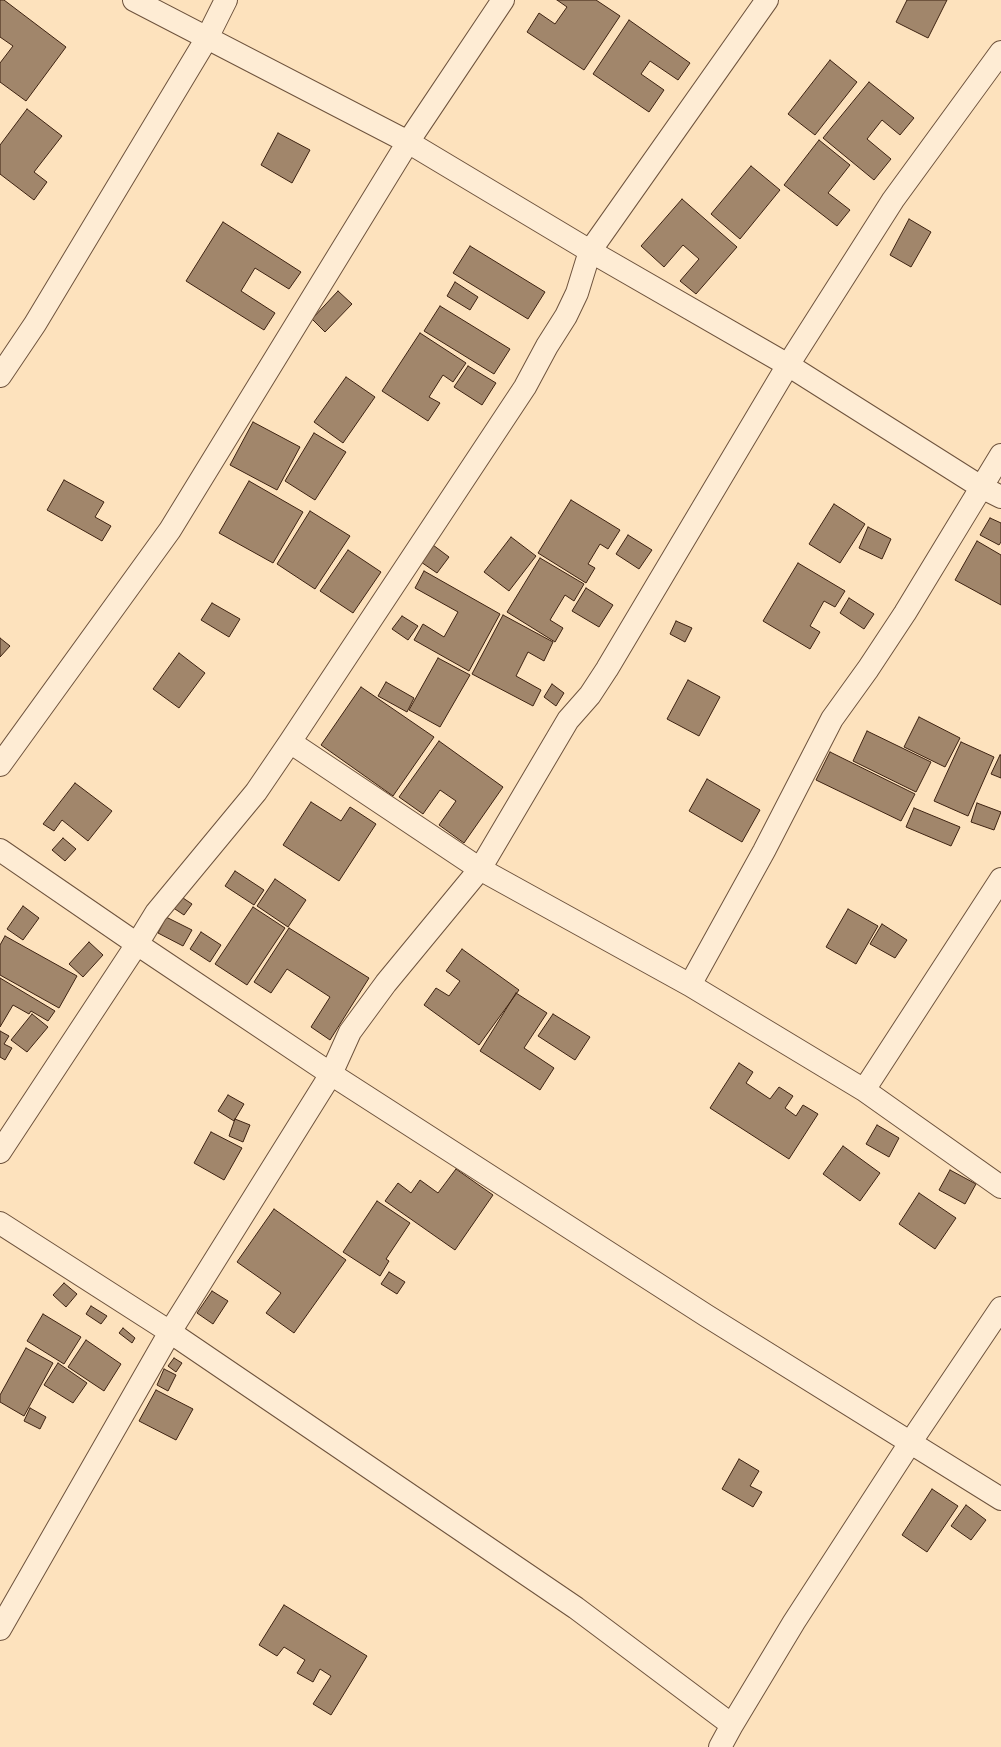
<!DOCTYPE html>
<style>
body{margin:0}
canvas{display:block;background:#fde2bd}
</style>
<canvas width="1001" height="1747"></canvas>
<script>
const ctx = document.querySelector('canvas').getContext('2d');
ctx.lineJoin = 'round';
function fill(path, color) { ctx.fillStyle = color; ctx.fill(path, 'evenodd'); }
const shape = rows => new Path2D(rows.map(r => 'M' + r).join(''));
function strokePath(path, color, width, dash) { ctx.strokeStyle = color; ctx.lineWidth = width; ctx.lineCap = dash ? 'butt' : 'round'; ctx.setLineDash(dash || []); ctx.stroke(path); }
const building = shape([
 [0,0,4,0,66,47,26,101,0,82,0,63,13,46,0,37,0,0],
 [557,0,596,0,620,16,584,70,527,32,539,13,555,24,567,7,557,0],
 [907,0,947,0,928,38,896,22,907,0],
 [629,20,690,63,678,80,650,61,641,74,664,90,649,112,593,74,629,20],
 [830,60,857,82,815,135,788,114,830,60],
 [869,82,914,118,900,135,882,120,867,139,891,159,874,180,823,138,869,82],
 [27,109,62,136,34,172,47,182,34,200,0,174,0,145,27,109],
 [278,133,310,150,292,183,261,165,278,133],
 [819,140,850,165,828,193,850,210,837,226,784,185,819,140],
 [751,166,780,190,740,239,711,214,751,166],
 [682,199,737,247,696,294,680,281,699,259,683,245,664,267,641,246,682,199],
 [909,219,931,232,911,267,890,255,909,219],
 [223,222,301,272,289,289,255,268,241,291,275,313,264,330,186,281,223,222],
 [470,246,545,292,528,319,453,273,470,246],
 [455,282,478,297,470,310,447,296,455,282],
 [338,291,352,304,325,332,312,319,338,291],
 [440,306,510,349,494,374,424,331,440,306],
 [420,333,466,363,453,382,443,375,429,397,440,403,428,421,382,391,420,333],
 [468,366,496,383,482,405,454,387,468,366],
 [346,377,375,397,343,443,314,422,346,377],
 [253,422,300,447,277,490,230,465,253,422],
 [314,433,346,452,315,500,285,481,314,433],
 [64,480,104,502,95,517,111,526,102,541,47,510,64,480],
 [249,481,303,512,273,563,219,533,249,481],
 [571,500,620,530,608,549,600,544,588,564,595,568,586,583,538,553,571,500],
 [834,504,865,524,840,563,809,544,834,504],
 [310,511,350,536,315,589,277,564,310,511],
 [990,518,1001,523,1001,542,999,545,980,535,990,518],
 [868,527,891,539,882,559,859,548,868,527],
 [628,535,652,550,639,569,616,554,628,535],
 [511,537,536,556,509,591,484,572,511,537],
 [977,541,1001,555,1001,605,955,580,977,541],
 [433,545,449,557,437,573,421,562,433,545],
 [348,550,381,572,353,613,320,591,348,550],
 [540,558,584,584,574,601,565,595,550,620,563,628,555,642,507,612,540,558],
 [798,563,845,591,835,607,824,601,810,626,820,632,810,649,763,621,798,563],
 [424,571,500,614,469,671,414,640,423,624,444,637,458,612,415,588,424,571],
 [586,588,613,605,599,627,572,611,586,588],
 [849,598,874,614,864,629,840,613,849,598],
 [212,603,240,619,229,637,201,620,212,603],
 [503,615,553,642,544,661,528,652,516,676,541,690,533,706,472,674,503,615],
 [402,616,418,626,408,640,392,629,402,616],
 [676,621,692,628,685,642,670,634,676,621],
 [0,638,10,646,0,657,0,638],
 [179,653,205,673,179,708,153,689,179,653],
 [438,658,470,675,440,727,409,710,438,658],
 [688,680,720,697,699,736,667,719,688,680],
 [386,682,414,698,407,712,378,696,386,682],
 [552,684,564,693,556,706,544,697,552,684],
 [361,687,434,737,393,796,321,745,361,687],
 [919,717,960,738,945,767,904,747,919,717],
 [867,731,931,762,916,792,853,761,867,731],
 [439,741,503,787,464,843,439,825,456,801,440,790,423,814,399,797,439,741],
 [961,742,994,757,968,816,934,801,961,742],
 [830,752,915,794,901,821,816,780,830,752],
 [1000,755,1001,755,1001,778,991,774,1000,755],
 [707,779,760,810,742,842,689,811,707,779],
 [75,783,112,811,88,841,62,820,54,831,43,824,75,783],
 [311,802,341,821,350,807,376,824,339,881,283,845,311,802],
 [977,803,1001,812,994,830,971,822,977,803],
 [914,808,960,827,951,846,906,827,914,808],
 [63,838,76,849,65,861,52,850,63,838],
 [235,871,264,890,254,905,225,886,235,871],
 [275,879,306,900,288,927,257,906,275,879],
 [180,896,192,904,184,915,172,907,180,896],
 [23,906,39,918,23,940,7,929,23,906],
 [253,907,285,928,247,985,215,964,253,907],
 [848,909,878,926,856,964,826,947,848,909],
 [166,917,192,930,183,946,158,933,166,917],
 [882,924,907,940,895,958,870,944,882,924],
 [289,928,369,978,330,1040,311,1027,330,997,287,969,271,993,254,982,289,928],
 [201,932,221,945,210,962,190,949,201,932],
 [5,936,77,976,59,1008,0,975,0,945,5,936],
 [89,942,103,955,83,977,69,964,89,942],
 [462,949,519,990,479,1045,424,1005,436,988,449,996,460,981,446,971,462,949],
 [0,978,55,1011,48,1021,31,1011,29,1014,13,1005,0,1027,0,978],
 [516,993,547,1013,524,1048,554,1068,540,1090,480,1051,516,993],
 [32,1014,48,1027,27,1052,11,1040,32,1014],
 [553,1014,590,1037,575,1060,538,1036,553,1014],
 [0,1031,9,1036,4,1044,12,1048,5,1060,0,1057,0,1031],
 [739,1063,753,1072,746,1083,770,1099,779,1087,793,1096,785,1108,796,1116,803,1105,818,1114,789,1159,710,1108,739,1063],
 [228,1095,244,1104,234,1121,218,1111,228,1095],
 [235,1119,250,1125,243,1142,229,1136,235,1119],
 [877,1125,899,1138,889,1157,866,1144,877,1125],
 [211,1132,242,1148,224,1180,194,1163,211,1132],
 [843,1146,880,1173,860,1201,823,1174,843,1146],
 [456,1169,493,1195,455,1250,385,1201,398,1183,411,1193,420,1180,438,1193,456,1169],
 [950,1170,976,1184,965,1204,939,1190,950,1170],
 [919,1193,956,1218,935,1249,899,1224,919,1193],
 [377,1201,410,1223,386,1259,389,1261,380,1276,343,1252,377,1201],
 [274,1209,346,1260,294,1333,266,1313,281,1293,237,1262,274,1209],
 [389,1272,405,1282,397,1294,381,1284,389,1272],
 [64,1283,77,1294,66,1307,53,1295,64,1283],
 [212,1291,228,1301,213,1324,197,1313,212,1291],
 [91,1306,107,1316,101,1324,86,1314,91,1306],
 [43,1314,81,1337,64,1364,27,1341,43,1314],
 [123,1328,135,1338,132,1343,119,1333,123,1328],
 [86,1340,121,1364,104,1391,68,1367,86,1340],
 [26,1348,53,1363,24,1416,0,1402,0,1395,26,1348],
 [174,1358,182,1363,176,1372,168,1366,174,1358],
 [58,1363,87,1383,73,1403,44,1385,58,1363],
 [164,1369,176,1375,168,1391,157,1385,164,1369],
 [156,1390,193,1409,176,1440,139,1421,156,1390],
 [30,1408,46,1417,40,1429,24,1421,30,1408],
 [739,1459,759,1471,750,1486,762,1492,753,1507,722,1489,739,1459],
 [932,1489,958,1506,927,1552,902,1535,932,1489],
 [966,1505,986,1520,971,1540,951,1526,966,1505],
 [284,1605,367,1656,331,1715,313,1704,331,1676,320,1669,313,1682,297,1673,305,1660,284,1647,277,1656,259,1645,284,1605]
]);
fill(building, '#a1866b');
strokePath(building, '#3e2312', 1);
const minor = shape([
 [134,0,408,142,590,251,788,365,981,487,1001,497],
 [0,376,35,324,207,38,226,0],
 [290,742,480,869,690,985,864,1090,1001,1187],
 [0,765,170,530,408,142,503,0],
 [0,850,137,944,331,1074,707,1316,1001,1499],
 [690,985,764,851,832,719,868,669,905,613,1001,455],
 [864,1090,1001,879],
 [0,1152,137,944,156,913,256,792,290,742,525,387,547,346,566,316,577,293,590,251,767,0],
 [0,1223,170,1332,576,1608,732,1725],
 [0,1629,170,1332,331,1074,350,1032,386,983,480,869,568,720,590,695,607,669,788,365,893,200,1001,52],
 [720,1747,732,1725,794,1622,910,1443,1001,1308]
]);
strokePath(minor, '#6e533d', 24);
strokePath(minor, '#feecd4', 22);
</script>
